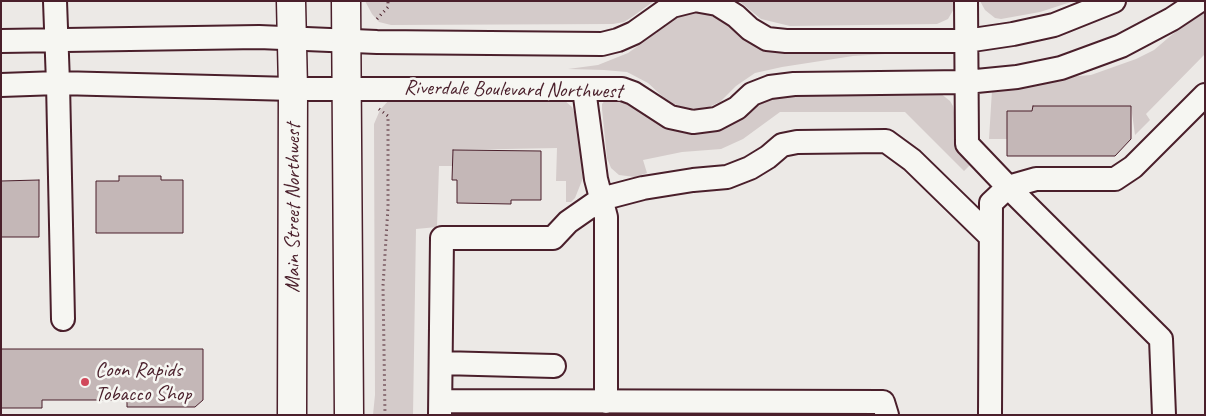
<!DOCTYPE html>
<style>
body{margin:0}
#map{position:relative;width:1206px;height:416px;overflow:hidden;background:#ece9e6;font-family:Caveat,sans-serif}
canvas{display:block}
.frame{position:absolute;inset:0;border:2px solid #4a1f2b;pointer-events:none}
</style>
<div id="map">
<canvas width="1206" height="416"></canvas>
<div class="frame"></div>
</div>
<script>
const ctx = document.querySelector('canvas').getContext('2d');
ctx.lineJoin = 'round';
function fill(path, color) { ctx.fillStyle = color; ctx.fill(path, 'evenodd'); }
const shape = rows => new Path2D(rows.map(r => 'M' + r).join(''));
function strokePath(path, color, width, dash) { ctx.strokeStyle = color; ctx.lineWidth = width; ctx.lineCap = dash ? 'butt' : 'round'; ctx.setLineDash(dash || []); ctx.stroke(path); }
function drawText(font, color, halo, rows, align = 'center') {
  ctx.font = font + ' Caveat,sans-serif'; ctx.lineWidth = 5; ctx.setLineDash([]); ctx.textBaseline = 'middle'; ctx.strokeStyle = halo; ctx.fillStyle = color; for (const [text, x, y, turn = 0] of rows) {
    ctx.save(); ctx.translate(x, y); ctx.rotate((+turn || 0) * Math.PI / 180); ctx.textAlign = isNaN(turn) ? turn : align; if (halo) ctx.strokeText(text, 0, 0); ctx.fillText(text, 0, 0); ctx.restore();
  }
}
fill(shape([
 [365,1,654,1,632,17,624,22,613,24,391,25,379,22,372,14],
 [739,1,953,1,955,7,948,19,937,24,790,26,761,19],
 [980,1,1074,1,1040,12,1001,19,995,18,985,10],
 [1205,9,1205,54,1146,114,1150,120,1135,135,1131,106,1033,106,1032,111,1007,111,1007,139,989,139,992,90,1055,78,1091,75,1136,59,1154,50,1188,21],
 [692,11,706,12,717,16,743,38,766,49,885,54,853,56,782,67,755,73,736,86,720,102,709,107,697,109,684,108,674,104,663,97,648,83,627,72,604,70,568,69,598,65,628,53,648,39,660,27,677,15],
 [940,93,950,101,953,106,960,148,970,165,964,171,905,112,780,112,743,139,721,149,682,152,643,160,647,173,635,177,619,175,611,168,607,158,602,109,602,104,606,99,624,99,661,123,771,95],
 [396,97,564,100,572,107,577,119,583,178,575,198,571,202,566,202,566,181,556,181,557,148,454,150,453,166,439,166,437,227,416,229,413,415,373,415,375,395,374,124,380,110,389,100]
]), '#d4cbca');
const building = shape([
 [1033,106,1131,106,1131,139,1115,156,1007,156,1007,111,1032,111,1033,106],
 [453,150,541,151,541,200,511,200,511,204,457,203,457,180,452,180,453,150],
 [119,176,161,176,161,180,183,180,183,233,96,233,96,181,119,181,119,176],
 [39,180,39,237,1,237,1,181,39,180],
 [1,349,203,349,203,400,195,407,127,407,127,400,42,400,42,408,1,408,1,349]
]);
fill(building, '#c4b7b7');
strokePath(building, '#4a1f2b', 1);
const minor = shape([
 [55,1,58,83,63,319],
 [700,1,717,4,736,16,750,29,767,39,786,41,966,41,1013,34,1054,25,1114,1],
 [966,1,967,144,1008,187,1161,339,1164,415],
 [1,41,259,37,377,42,602,44,618,40,634,33,672,6,692,1],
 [1,85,58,83,293,89,622,89,633,93,670,117,693,122,716,119,737,108,752,94,770,87,794,84,966,82,1017,77,1061,68,1121,46,1172,19,1199,1],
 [584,89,596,179,606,217,606,402],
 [441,363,554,366],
 [441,401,883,402,887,415],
 [440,415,442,238,553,238,568,222,601,199,643,188,693,180,727,177,750,168,768,157,782,145,797,142,886,141,912,160,990,236],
 [990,415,991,203,1008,187,1036,179,1115,179,1133,167,1205,95]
]);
const major = shape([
 [291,1,293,89,292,415],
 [346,1,349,415]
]);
strokePath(minor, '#4a1f2b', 26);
strokePath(major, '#4a1f2b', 31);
strokePath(shape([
 [377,19,388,7,388,1],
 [379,109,388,116,388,207,383,286,385,415]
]), '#4a1f2b', 3, [1, 4]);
strokePath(minor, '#f6f6f2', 22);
strokePath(major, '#f6f6f2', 28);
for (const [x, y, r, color] of [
 [85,382,5,"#d1495b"]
]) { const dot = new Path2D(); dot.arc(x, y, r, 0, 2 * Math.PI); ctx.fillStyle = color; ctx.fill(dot); strokePath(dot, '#f6f6f2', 2); }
drawText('21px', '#4a1f2b', '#f6f6f2', [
 ["Riverdale Boulevard Northwest",513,90,1],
 ["Main Street Northwest",293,208,-90]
]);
drawText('21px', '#4a1f2b', '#f6f6f2', [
 ["Coon Rapids",95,370],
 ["Tobacco Shop",95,394]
], 'left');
</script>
